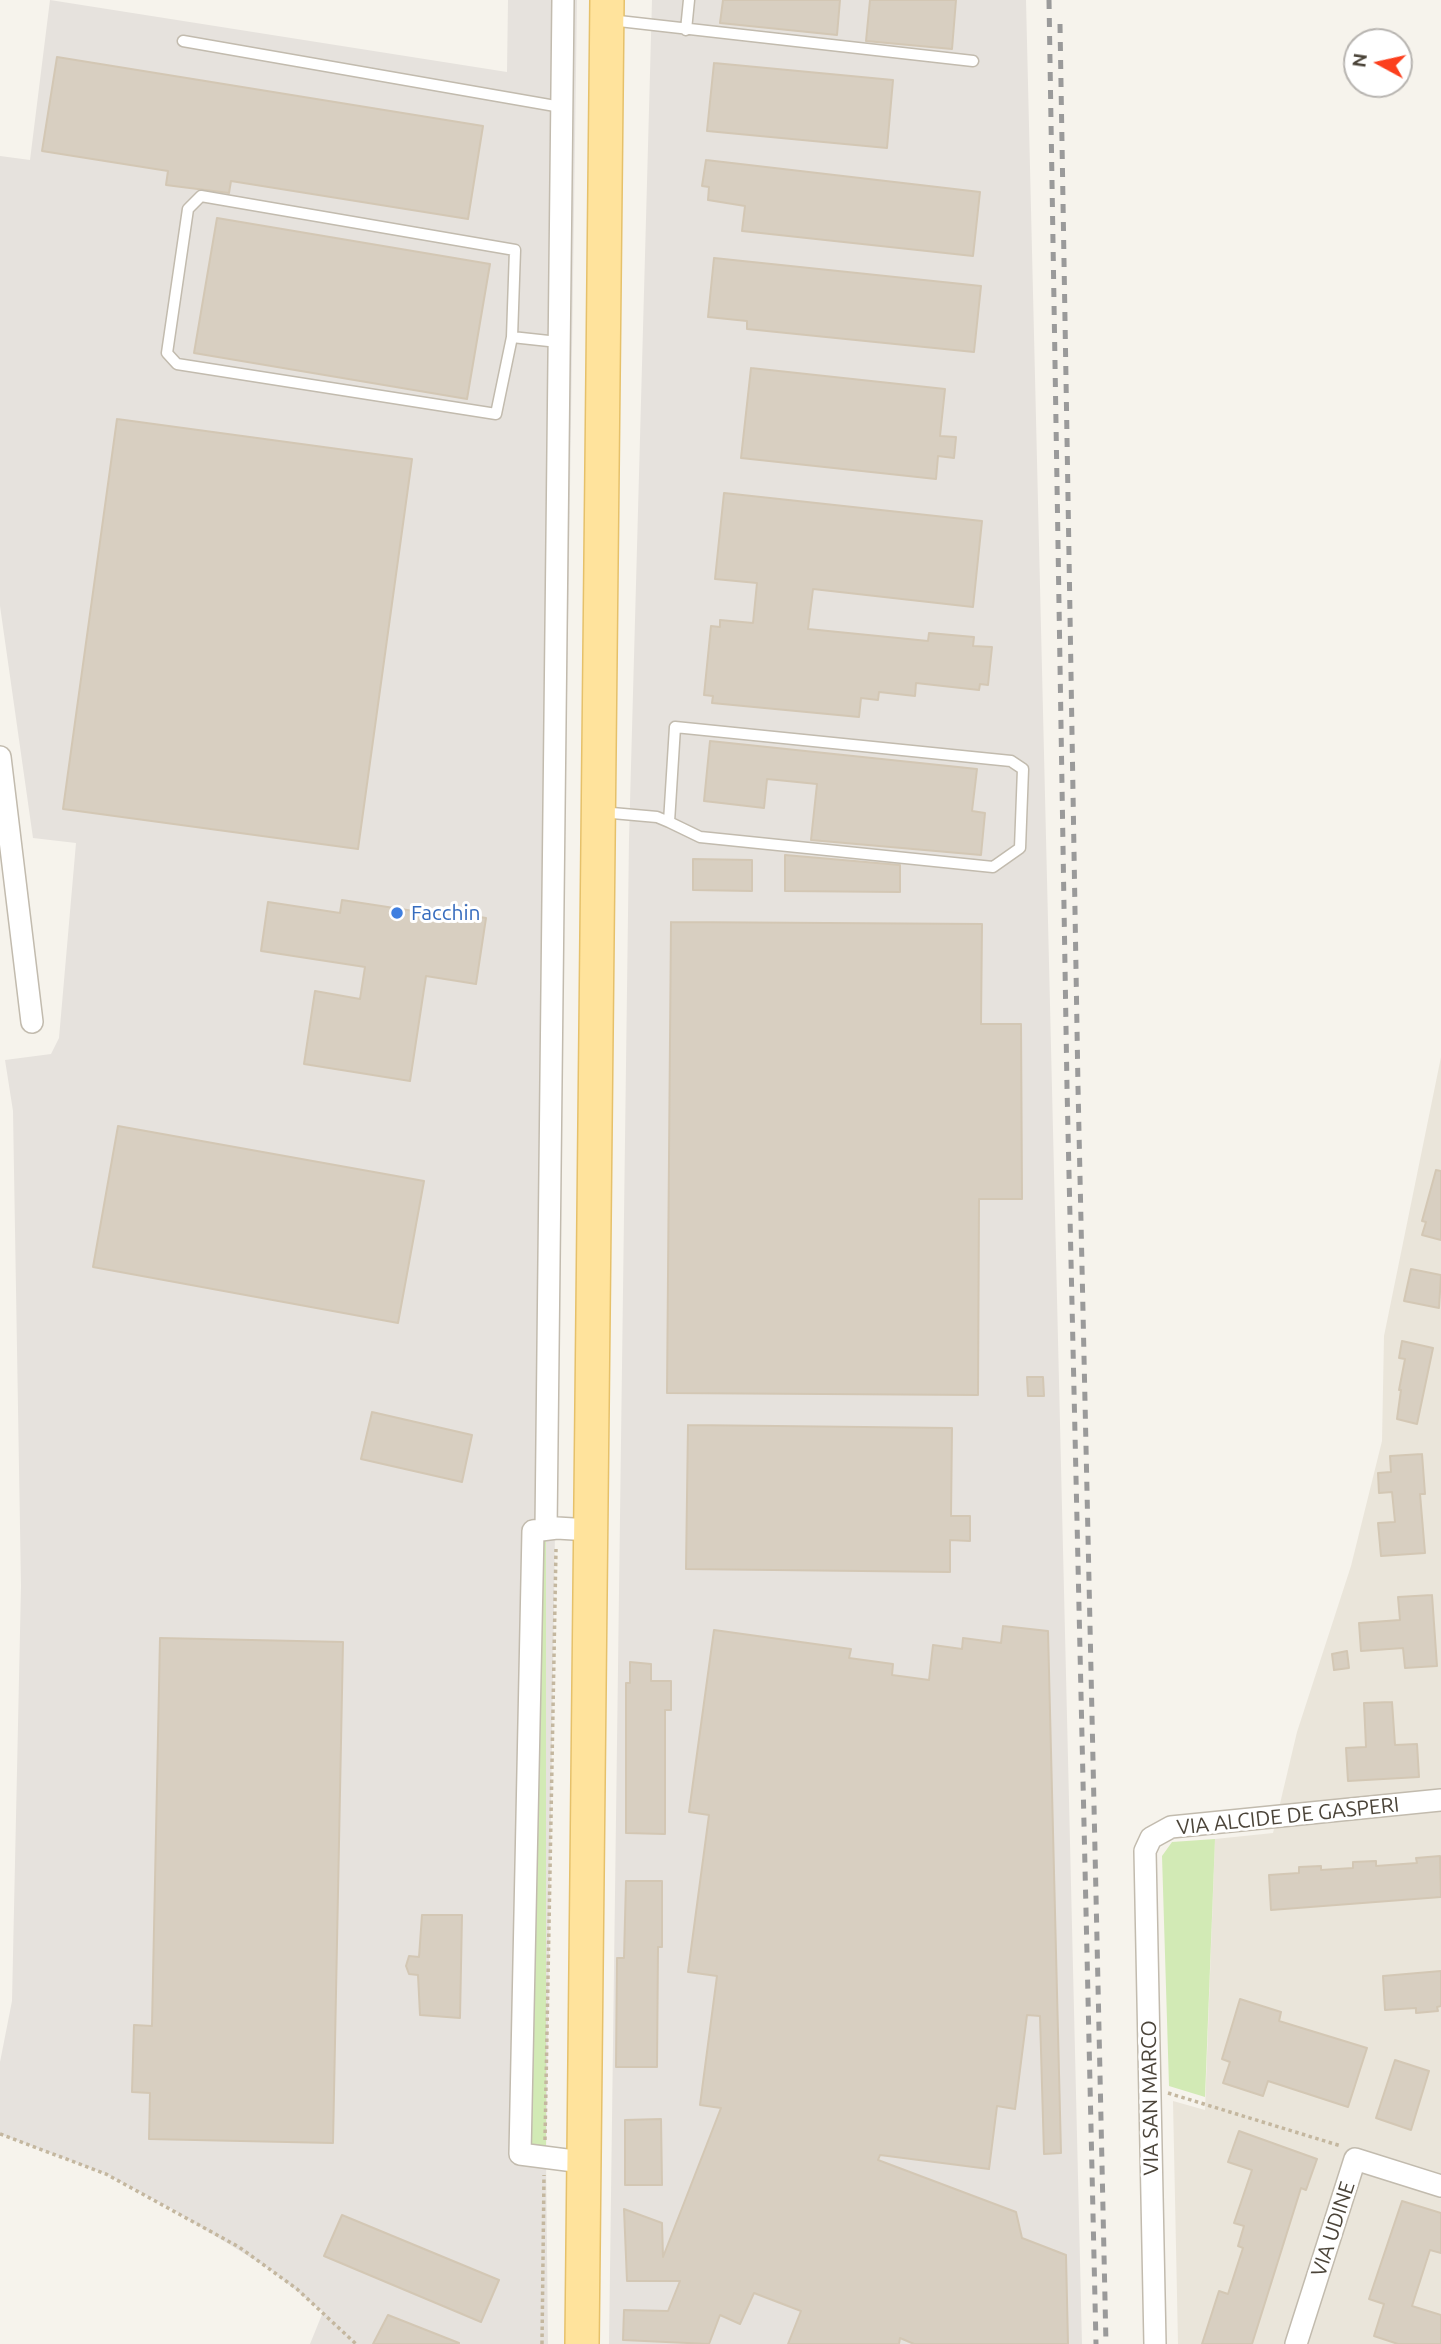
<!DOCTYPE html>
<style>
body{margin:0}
#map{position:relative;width:1441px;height:2344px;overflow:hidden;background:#f6f3ec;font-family:Ubuntu,sans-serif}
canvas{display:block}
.north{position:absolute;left:1343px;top:28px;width:70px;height:70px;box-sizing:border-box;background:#fff;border:2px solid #b7b4b0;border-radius:50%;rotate:278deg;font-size:19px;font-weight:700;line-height:28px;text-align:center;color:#4b4439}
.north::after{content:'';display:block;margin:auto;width:24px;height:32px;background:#fc3f1d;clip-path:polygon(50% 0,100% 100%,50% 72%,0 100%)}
</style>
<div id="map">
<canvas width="1441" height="2344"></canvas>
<div class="north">N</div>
</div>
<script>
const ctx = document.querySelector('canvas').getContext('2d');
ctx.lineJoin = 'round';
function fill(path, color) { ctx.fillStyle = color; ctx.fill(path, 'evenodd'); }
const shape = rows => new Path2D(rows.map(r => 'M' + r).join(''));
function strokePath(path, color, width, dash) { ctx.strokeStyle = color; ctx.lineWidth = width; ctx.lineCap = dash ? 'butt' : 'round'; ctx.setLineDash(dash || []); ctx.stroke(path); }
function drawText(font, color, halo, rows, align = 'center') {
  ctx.font = font + ' Ubuntu,sans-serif'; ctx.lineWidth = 6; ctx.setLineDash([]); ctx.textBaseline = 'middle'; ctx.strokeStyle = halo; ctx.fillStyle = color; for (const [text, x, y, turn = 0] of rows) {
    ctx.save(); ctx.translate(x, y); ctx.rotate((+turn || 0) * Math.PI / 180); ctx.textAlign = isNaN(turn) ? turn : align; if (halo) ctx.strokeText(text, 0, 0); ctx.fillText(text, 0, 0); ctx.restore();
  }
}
fill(shape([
 [1441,1057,1441,2344,1178,2344,1173,2101,1205,2110,1215,1839,1273,1833,1297,1732,1351,1566,1382,1441,1384,1336]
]), '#eae5da');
fill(shape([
 [50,0,507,72,508,0,577,0,546,2157,548,2344,310,2344,323,2312,271,2270,170,2208,106,2174,0,2134,0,2062,12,2001,21,1586,13,1111,5,1060,51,1054,59,1038,76,843,33,838,0,606,0,156,30,160],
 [652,0,1026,0,1082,2344,609,2344,629,839]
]), '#e6e2dd');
fill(shape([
 [546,1529,546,2157,520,2154,533,1531],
 [1215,1839,1205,2097,1169,2086,1162,1856,1172,1842]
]), '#d2eab5');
const building = shape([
 [723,0,840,0,837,35,720,23,723,0],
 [870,0,956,0,952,49,866,41,870,0],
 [57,57,483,126,468,219,231,181,229,193,166,185,168,171,42,151,57,57],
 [714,63,893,80,887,148,707,131,714,63],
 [706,160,980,192,973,256,742,231,745,206,708,200,709,187,702,186,706,160],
 [217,218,490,264,467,399,194,353,217,218],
 [714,258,981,286,974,352,747,329,747,321,708,317,714,258],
 [751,368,945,389,940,436,956,437,954,458,938,456,936,479,741,458,751,368],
 [117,419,412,459,358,849,63,809,117,419],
 [724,493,982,521,973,607,813,589,808,629,928,641,929,633,974,637,973,646,992,647,988,685,980,684,979,690,916,683,915,696,879,692,878,700,861,698,859,717,712,703,713,696,704,695,711,626,720,627,720,620,753,623,757,583,715,579,724,493],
 [710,741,977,769,972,811,985,813,981,855,811,840,817,784,767,779,764,808,704,801,710,741],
 [785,855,900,865,900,892,785,891,785,855],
 [693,859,752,860,752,891,693,890,693,859],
 [342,900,466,919,467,915,486,918,476,984,426,976,410,1081,304,1064,315,991,360,999,365,967,261,951,268,902,340,913,342,900],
 [671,922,982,924,981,1024,1021,1024,1022,1199,979,1199,978,1395,667,1393,671,922],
 [118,1126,424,1181,398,1323,93,1267,118,1126],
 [1436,1170,1441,1171,1441,1240,1422,1235,1426,1222,1422,1221,1436,1170],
 [1411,1269,1441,1275,1439,1308,1404,1301,1411,1269],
 [1402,1341,1433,1348,1417,1424,1397,1419,1401,1390,1399,1390,1405,1359,1399,1358,1402,1341],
 [1027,1377,1043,1377,1044,1396,1028,1396,1027,1377],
 [372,1412,472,1435,462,1482,361,1459,372,1412],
 [688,1425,952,1428,951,1516,970,1516,970,1541,950,1540,950,1572,686,1569,688,1425],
 [1422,1454,1425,1494,1420,1494,1425,1553,1381,1556,1378,1523,1395,1522,1392,1492,1379,1493,1378,1473,1391,1472,1390,1456,1422,1454],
 [1432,1595,1437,1666,1405,1668,1403,1648,1361,1651,1359,1623,1400,1620,1398,1597,1432,1595],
 [1003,1626,1048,1631,1061,2153,1044,2154,1040,2016,1027,2015,1015,2109,997,2106,989,2169,880,2155,878,2160,1016,2212,1022,2238,1066,2255,1068,2344,914,2344,900,2338,899,2344,788,2344,801,2311,754,2293,740,2324,720,2315,709,2344,623,2340,624,2310,668,2311,680,2281,627,2281,624,2209,662,2223,663,2257,721,2108,700,2105,717,1976,688,1972,709,1815,689,1812,714,1630,851,1649,849,1658,893,1664,892,1675,929,1680,933,1645,962,1649,963,1638,1001,1643,1003,1626],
 [160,1638,343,1642,333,2143,149,2139,150,2093,132,2092,134,2025,152,2026,160,1638],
 [1347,1651,1349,1668,1334,1670,1332,1654,1347,1651],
 [630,1662,651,1664,651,1681,671,1681,671,1710,665,1710,665,1834,626,1833,626,1683,630,1683,630,1662],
 [1392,1702,1395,1745,1417,1744,1419,1777,1348,1781,1346,1748,1366,1747,1364,1703,1392,1702],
 [1440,1856,1441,1897,1271,1910,1269,1875,1299,1873,1299,1867,1321,1866,1321,1870,1353,1868,1353,1862,1376,1861,1376,1866,1417,1863,1416,1858,1440,1856],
 [626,1881,662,1881,662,1947,658,1947,657,2067,616,2067,617,1958,624,1958,626,1881],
 [422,1915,462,1915,460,2018,420,2015,418,1975,409,1974,406,1966,409,1956,419,1957,422,1915],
 [1441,1971,1441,2006,1437,2007,1438,2011,1416,2013,1416,2008,1385,2010,1383,1976,1441,1971],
 [1240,1999,1281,2012,1279,2021,1367,2048,1348,2107,1268,2081,1263,2096,1223,2083,1230,2062,1222,2059,1240,1999],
 [1395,2060,1429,2071,1411,2130,1376,2118,1395,2060],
 [661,2119,662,2185,625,2185,625,2120,661,2119],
 [1239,2131,1317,2159,1306,2190,1301,2188,1252,2344,1202,2344,1219,2291,1228,2294,1243,2248,1238,2246,1244,2226,1234,2223,1252,2170,1228,2162,1239,2131],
 [1402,2201,1441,2213,1441,2253,1430,2250,1412,2306,1441,2315,1441,2344,1398,2344,1374,2336,1384,2304,1369,2299,1402,2201],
 [342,2215,499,2280,481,2322,324,2256,342,2215],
 [388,2315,459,2343,459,2344,373,2344,388,2315]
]);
fill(building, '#d8cfc1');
strokePath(building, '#d3c7b4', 2);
const service = shape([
 [610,20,973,61],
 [686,30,689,0],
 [183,41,561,107],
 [512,337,496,414,177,364,167,353,188,209,201,196,515,250,512,337,558,342],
 [601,812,657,817,669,822,700,837,993,867,1020,848,1023,769,1011,761,675,727,669,822]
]);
const minor = shape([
 [0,757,32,1022],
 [546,1529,563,0],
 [582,2162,520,2154,533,1531,557,1528,590,1530],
 [1155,2344,1145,1851,1151,1838,1171,1827,1441,1800],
 [1296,2344,1355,2159,1441,2186]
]);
const primary = shape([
 [582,2344,607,0]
]);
strokePath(service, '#c2bbae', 13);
strokePath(minor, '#c2bbae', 24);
strokePath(primary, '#e6c16a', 36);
strokePath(shape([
 [1168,2093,1341,2146],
 [0,2134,106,2174,239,2247,297,2289,356,2344],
 [545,2140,556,1549],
 [542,2344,544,2175]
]), '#c4b79f', 3.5, [3.5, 3.5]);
strokePath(service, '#fff', 10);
strokePath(minor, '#fff', 21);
strokePath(primary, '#ffe39c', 33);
strokePath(shape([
 [1049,0,1067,1087,1096,2344],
 [1060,24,1078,1087,1106,2344]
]), '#9a9a9a', 5, [9, 9]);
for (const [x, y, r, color] of [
 [397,913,7,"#3f7fe0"]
]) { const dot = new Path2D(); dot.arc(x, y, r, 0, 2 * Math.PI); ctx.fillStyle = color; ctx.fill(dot); strokePath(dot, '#fff', 2.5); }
drawText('21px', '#366cbe', '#fff', [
 ["Facchin",411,913]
], 'left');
drawText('21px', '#4b4439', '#fff', [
 ["VIA ALCIDE DE GASPERI",1288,1816,-6],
 ["VIA SAN MARCO",1150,2098,-91],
 ["VIA UDINE",1333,2229,-72]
]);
</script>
